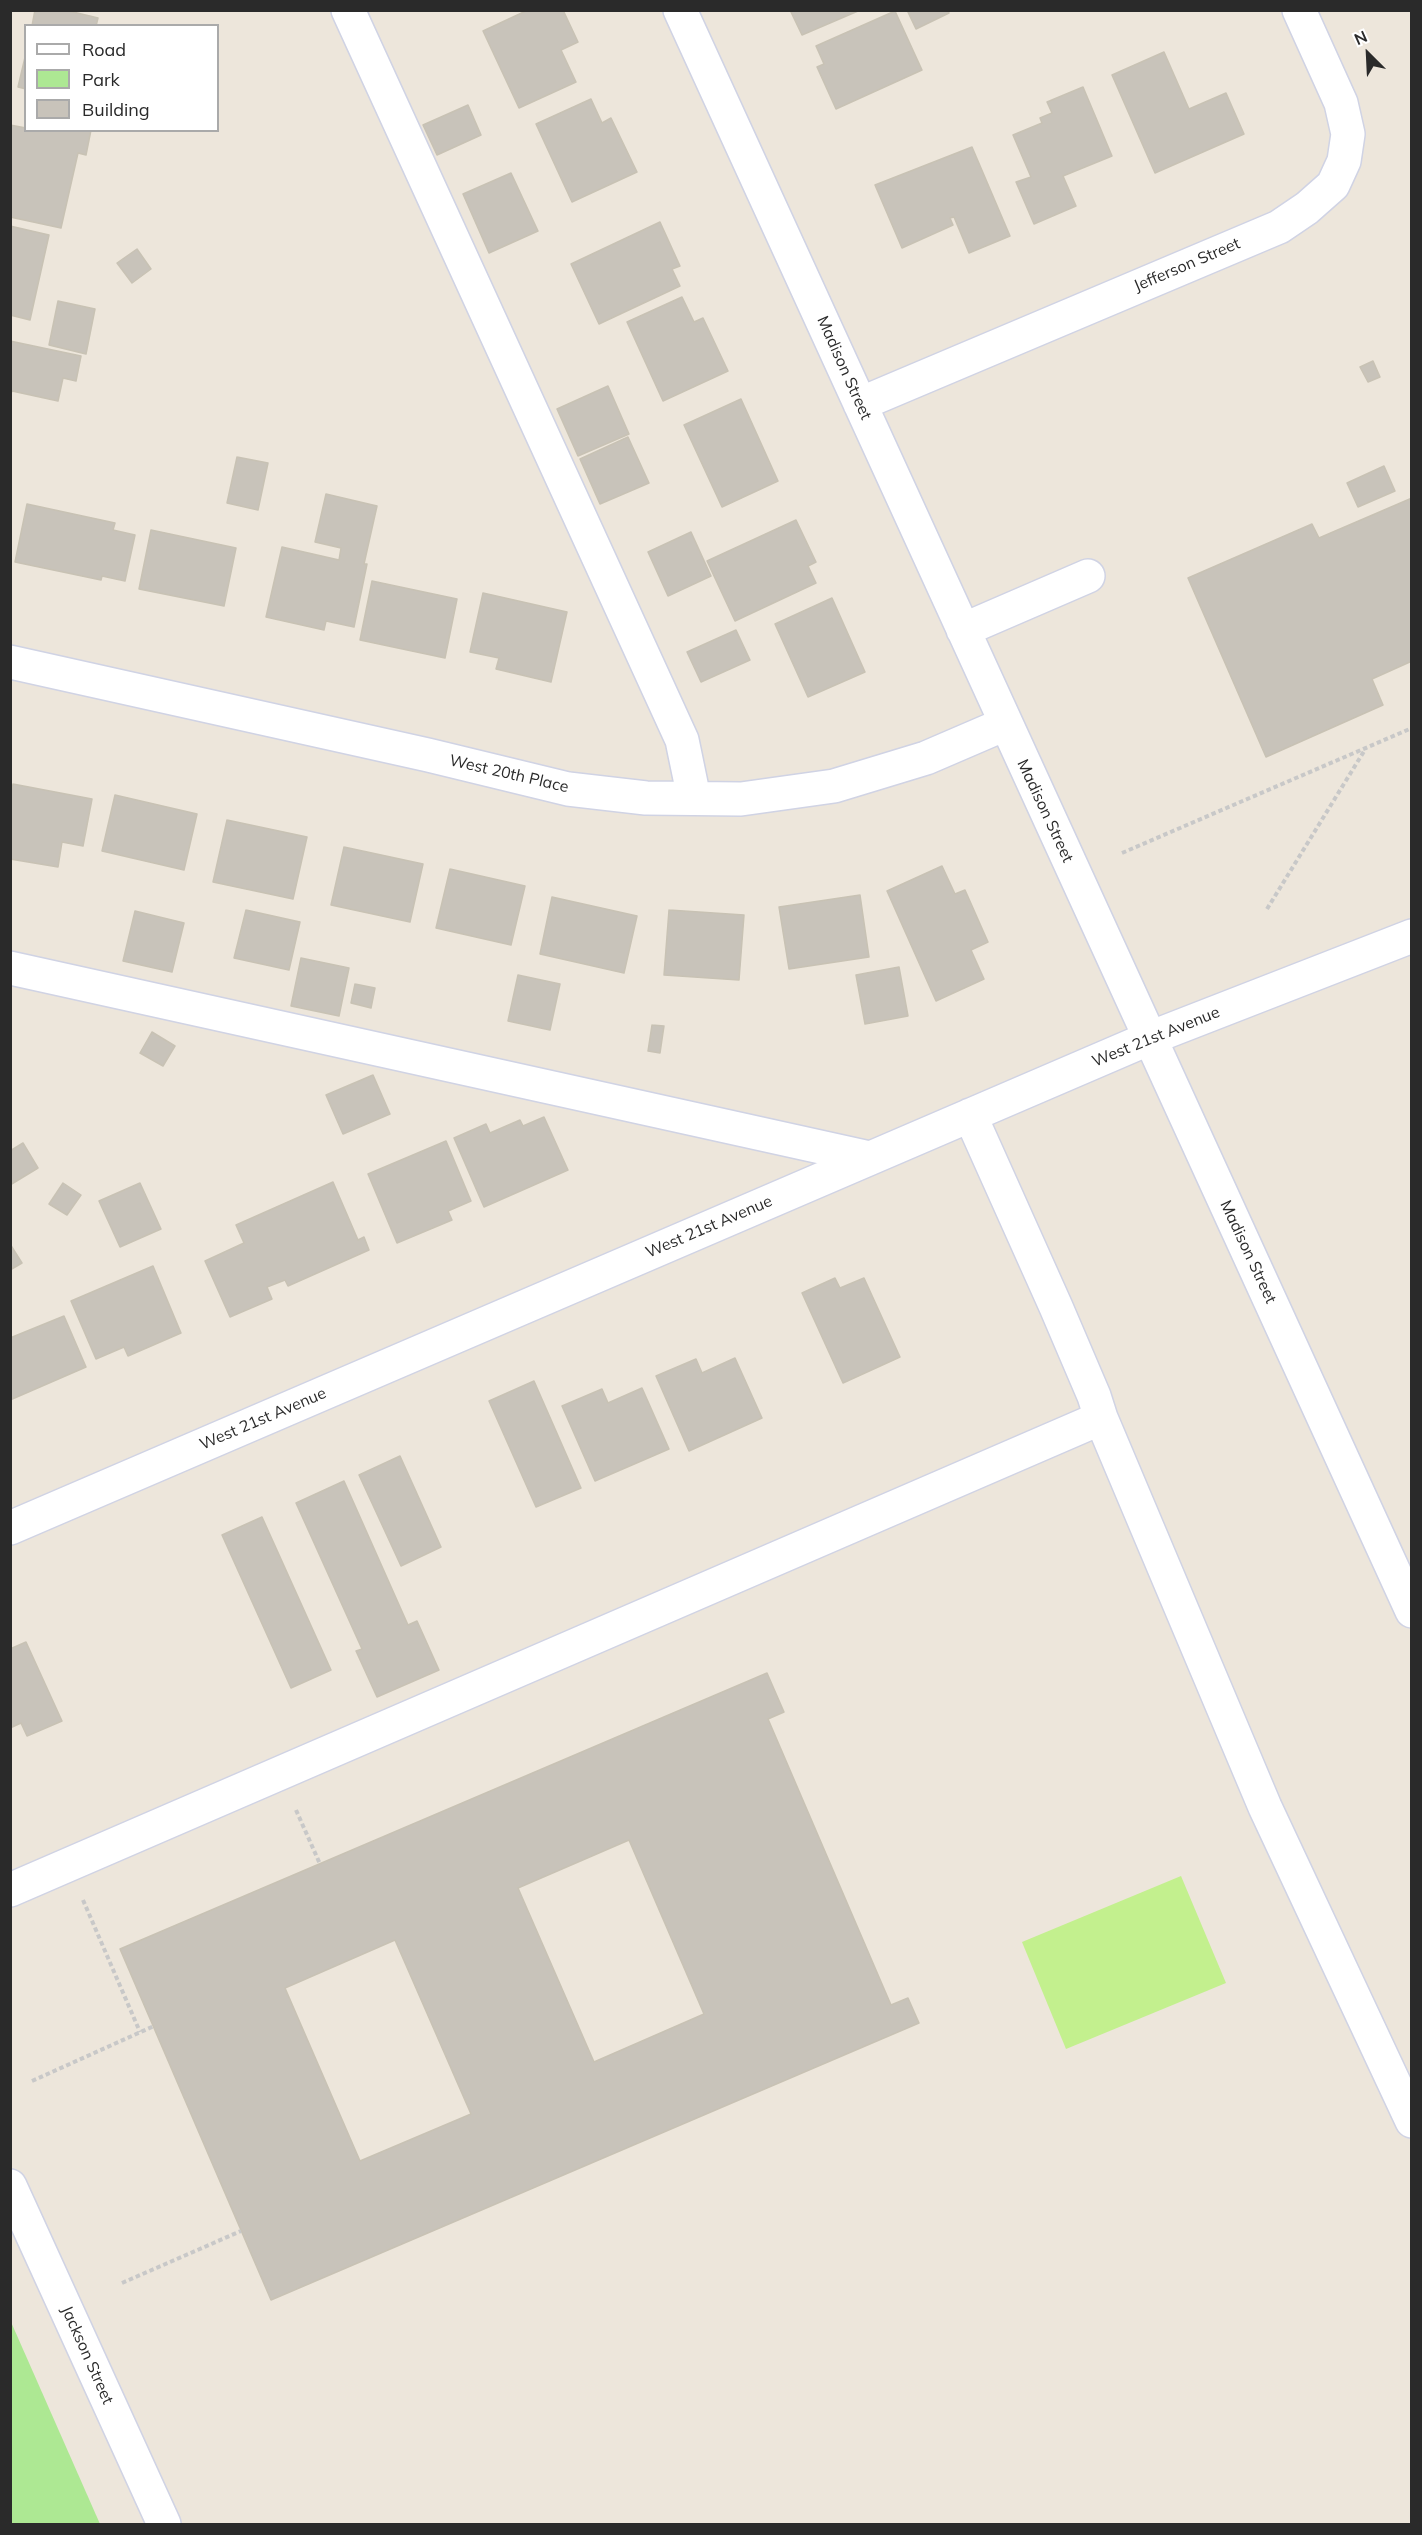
<!DOCTYPE html>
<style>
body{margin:0}
#map{position:relative;width:1422px;height:2535px;overflow:hidden;background:#ede6db;font-family:Mulish,sans-serif}
canvas{display:block}
.frame{position:absolute;inset:0;border:12px solid #2a2a2a;pointer-events:none}
.legend{position:absolute;left:24px;top:24px;width:195px;height:108px;box-sizing:border-box;background:#fff;border:2px solid #aaa;margin:0;padding:8px 10px;list-style:none;font-size:18px;color:#2a2a2a}
.legend li{display:flex;align-items:center;gap:12px;height:30px}
.legend b{width:30px;border:2px solid #aaa}
.north{position:absolute;left:1338px;top:24px;width:60px;height:60px;-webkit-text-stroke:4px #fff;paint-order:stroke;rotate:336deg;font-size:16px;font-weight:700;line-height:24px;text-align:center;color:#2a2a2a}
.north::after{content:'';display:block;margin:auto;width:21px;height:27px;background:#2a2a2a;clip-path:polygon(50% 0,100% 100%,50% 72%,0 100%)}
</style>
<div id="map">
<canvas width="1422" height="2535"></canvas>
<div class="frame"></div>
<ul class="legend">
<li><b style="height:8px;background:#fff"></b>Road</li>
<li><b style="height:16px;background:#ade893"></b>Park</li>
<li><b style="height:16px;background:#c8c3ba"></b>Building</li>
</ul>
<div class="north">N</div>
</div>
<script>
const ctx = document.querySelector('canvas').getContext('2d');
ctx.lineJoin = 'round';
function fill(path, color) { ctx.fillStyle = color; ctx.fill(path, 'evenodd'); }
const shape = rows => new Path2D(rows.map(r => 'M' + r).join(''));
function strokePath(path, color, width, dash) { ctx.strokeStyle = color; ctx.lineWidth = width; ctx.lineCap = dash ? 'butt' : 'round'; ctx.setLineDash(dash || []); ctx.stroke(path); }
function drawText(font, color, halo, rows, align = 'center') {
  ctx.font = font + ' Mulish,sans-serif'; ctx.lineWidth = 5; ctx.setLineDash([]); ctx.textBaseline = 'middle'; ctx.strokeStyle = halo; ctx.fillStyle = color; for (const [text, x, y, turn = 0] of rows) {
    ctx.save(); ctx.translate(x, y); ctx.rotate((+turn || 0) * Math.PI / 180); ctx.textAlign = isNaN(turn) ? turn : align; if (halo) ctx.strokeText(text, 0, 0); ctx.fillText(text, 0, 0); ctx.restore();
  }
}
fill(shape([
 [10,2322,11,2322,100,2524,11,2524]
]), '#ade893');
fill(shape([
 [1181,1876,1226,1983,1066,2049,1022,1942]
]), '#c3f08e');
const building = shape([
 [35,10,65,10,98,18,96,26,32,26,35,10],
 [528,10,563,10,578,42,561,50,576,82,519,108,483,31,528,10],
 [790,10,858,10,858,11,802,35,790,10],
 [907,10,948,10,949,13,916,29,907,10],
 [895,11,922,70,836,109,817,67,824,64,816,46,895,11],
 [1164,52,1189,109,1226,93,1244,134,1155,173,1112,75,1164,52],
 [26,53,26,89,18,87,26,53],
 [1083,87,1112,156,1063,176,1076,206,1034,224,1016,182,1031,177,1013,135,1042,123,1040,118,1052,113,1047,102,1083,87],
 [591,99,602,123,611,118,637,172,572,202,536,124,591,99],
 [468,105,481,135,437,155,423,125,468,105],
 [10,125,26,128,26,130,91,130,86,155,78,153,61,228,10,217,10,125],
 [972,147,1010,236,969,253,954,217,950,218,953,225,902,248,875,185,972,147],
 [511,173,538,231,489,253,463,194,511,173],
 [660,222,680,266,672,269,680,286,599,324,571,264,660,222],
 [10,226,49,235,30,320,10,315,10,226],
 [137,249,151,269,132,283,117,263,137,249],
 [682,297,694,322,703,318,728,371,663,401,627,322,682,297],
 [58,301,95,309,86,354,49,345,58,301],
 [10,341,81,356,76,381,63,378,58,401,12,391,10,396,10,341],
 [1373,361,1380,377,1368,382,1360,367,1373,361],
 [608,386,629,434,578,456,557,409,608,386],
 [741,399,778,481,722,507,684,425,741,399],
 [628,437,649,483,600,504,580,459,628,437],
 [237,457,268,463,258,510,227,503,237,457],
 [1384,466,1395,491,1358,507,1347,483,1384,466],
 [326,494,377,506,364,564,367,564,354,627,326,621,324,630,266,617,282,547,339,560,341,548,315,542,326,494],
 [1412,498,1412,661,1372,679,1383,705,1266,757,1188,578,1312,524,1319,538,1412,498],
 [27,504,115,523,113,530,135,535,125,581,102,576,101,580,15,562,27,504],
 [796,520,816,562,808,566,816,583,735,621,707,561,796,520],
 [151,530,236,548,224,606,139,589,151,530],
 [691,532,711,576,668,596,648,552,691,532],
 [372,581,457,599,445,658,360,640,372,581],
 [483,593,567,612,551,682,496,669,499,658,470,652,483,593],
 [832,598,865,672,808,697,775,624,832,598],
 [736,630,750,660,701,682,687,652,736,630],
 [13,784,92,799,83,846,62,842,58,867,10,859,10,798,13,784],
 [115,795,197,814,184,870,102,851,115,795],
 [227,820,307,837,293,899,213,882,227,820],
 [344,847,423,864,410,922,331,905,344,847],
 [942,866,955,894,965,890,988,942,971,950,984,979,936,1001,887,891,942,866],
 [450,869,525,886,511,945,436,928,450,869],
 [860,895,869,957,789,969,779,907,860,895],
 [552,897,637,916,624,973,540,954,552,897],
 [246,910,300,922,289,970,234,958,246,910],
 [669,910,744,915,739,980,664,975,669,910],
 [135,911,184,923,172,972,123,961,135,911],
 [301,958,349,968,339,1016,291,1006,301,958],
 [899,967,908,1016,865,1024,856,975,899,967],
 [518,975,560,984,550,1030,508,1021,518,975],
 [355,984,375,988,371,1008,351,1003,355,984],
 [652,1025,664,1026,660,1053,648,1051,652,1025],
 [152,1032,175,1046,163,1066,140,1053,152,1032],
 [373,1075,390,1114,343,1134,326,1095,373,1075],
 [544,1117,568,1170,484,1207,454,1138,486,1124,490,1133,520,1120,523,1126,544,1117],
 [446,1141,471,1201,448,1211,452,1220,397,1243,368,1174,446,1141],
 [23,1143,38,1168,10,1185,10,1151,23,1143],
 [333,1182,358,1240,364,1237,369,1250,288,1286,285,1280,267,1287,272,1299,230,1317,205,1261,244,1243,236,1225,333,1182],
 [63,1183,81,1195,67,1215,49,1204,63,1183],
 [140,1183,161,1229,120,1247,99,1201,140,1183],
 [10,1244,22,1263,10,1270,10,1244],
 [153,1266,181,1333,128,1356,124,1347,96,1359,71,1301,153,1266],
 [835,1278,840,1288,864,1278,900,1357,843,1383,802,1293,835,1278],
 [64,1316,86,1367,10,1400,10,1338,64,1316],
 [735,1358,762,1418,689,1451,656,1376,696,1359,702,1373,735,1358],
 [534,1381,581,1488,536,1507,489,1401,534,1381],
 [642,1388,669,1449,595,1481,562,1406,602,1389,608,1403,642,1388],
 [400,1456,441,1547,401,1566,359,1475,400,1456],
 [344,1481,408,1625,417,1621,439,1670,377,1697,356,1651,362,1649,296,1503,344,1481],
 [262,1517,331,1670,291,1688,222,1535,262,1517],
 [26,1642,62,1721,27,1736,21,1723,10,1728,10,1649,26,1642],
 [767,1673,784,1712,768,1719,891,2005,908,1998,919,2023,271,2300,120,1949,767,1673],
 [629,1840,704,2014,594,2062,518,1888,629,1840],
 [395,1940,471,2114,360,2161,285,1988,395,1940]
]);
fill(building, '#c8c3ba');
strokePath(building, '#c8c2b4', 1.5);
const minor = shape([
 [348,10,682,740,694,798],
 [680,10,1412,1611],
 [860,404,1279,227,1307,208,1333,185,1344,161,1348,134,1341,103,1299,10],
 [963,630,1088,576],
 [10,662,428,755,568,789,646,798,741,799,834,786,926,758,1005,724],
 [10,968,870,1158],
 [1101,1418,1265,1807,1412,2121],
 [10,1528,1150,1038,1412,936],
 [10,1890,1101,1418,1094,1396,1056,1307,970,1115],
 [10,2186,164,2524]
]);
strokePath(minor, '#d0d3e4', 36);
strokePath(shape([
 [1122,853,1412,728],
 [1267,909,1366,748],
 [296,1810,320,1864],
 [83,1900,140,2032],
 [32,2081,154,2026],
 [122,2283,241,2231]
]), '#c8c8c8', 4, [4.5, 3]);
strokePath(minor, '#fff', 33);
drawText('16px', '#2a2a2a', '#fff', [
 ["Jefferson Street",1187,265,-23],
 ["Madison Street",844,368,66],
 ["West 20th Place",509,774,13],
 ["Madison Street",1045,811,65],
 ["West 21st Avenue",1156,1037,-22],
 ["West 21st Avenue",709,1227,-23],
 ["Madison Street",1248,1252,65],
 ["West 21st Avenue",263,1419,-23],
 ["Jackson Street",87,2355,66]
]);
</script>
